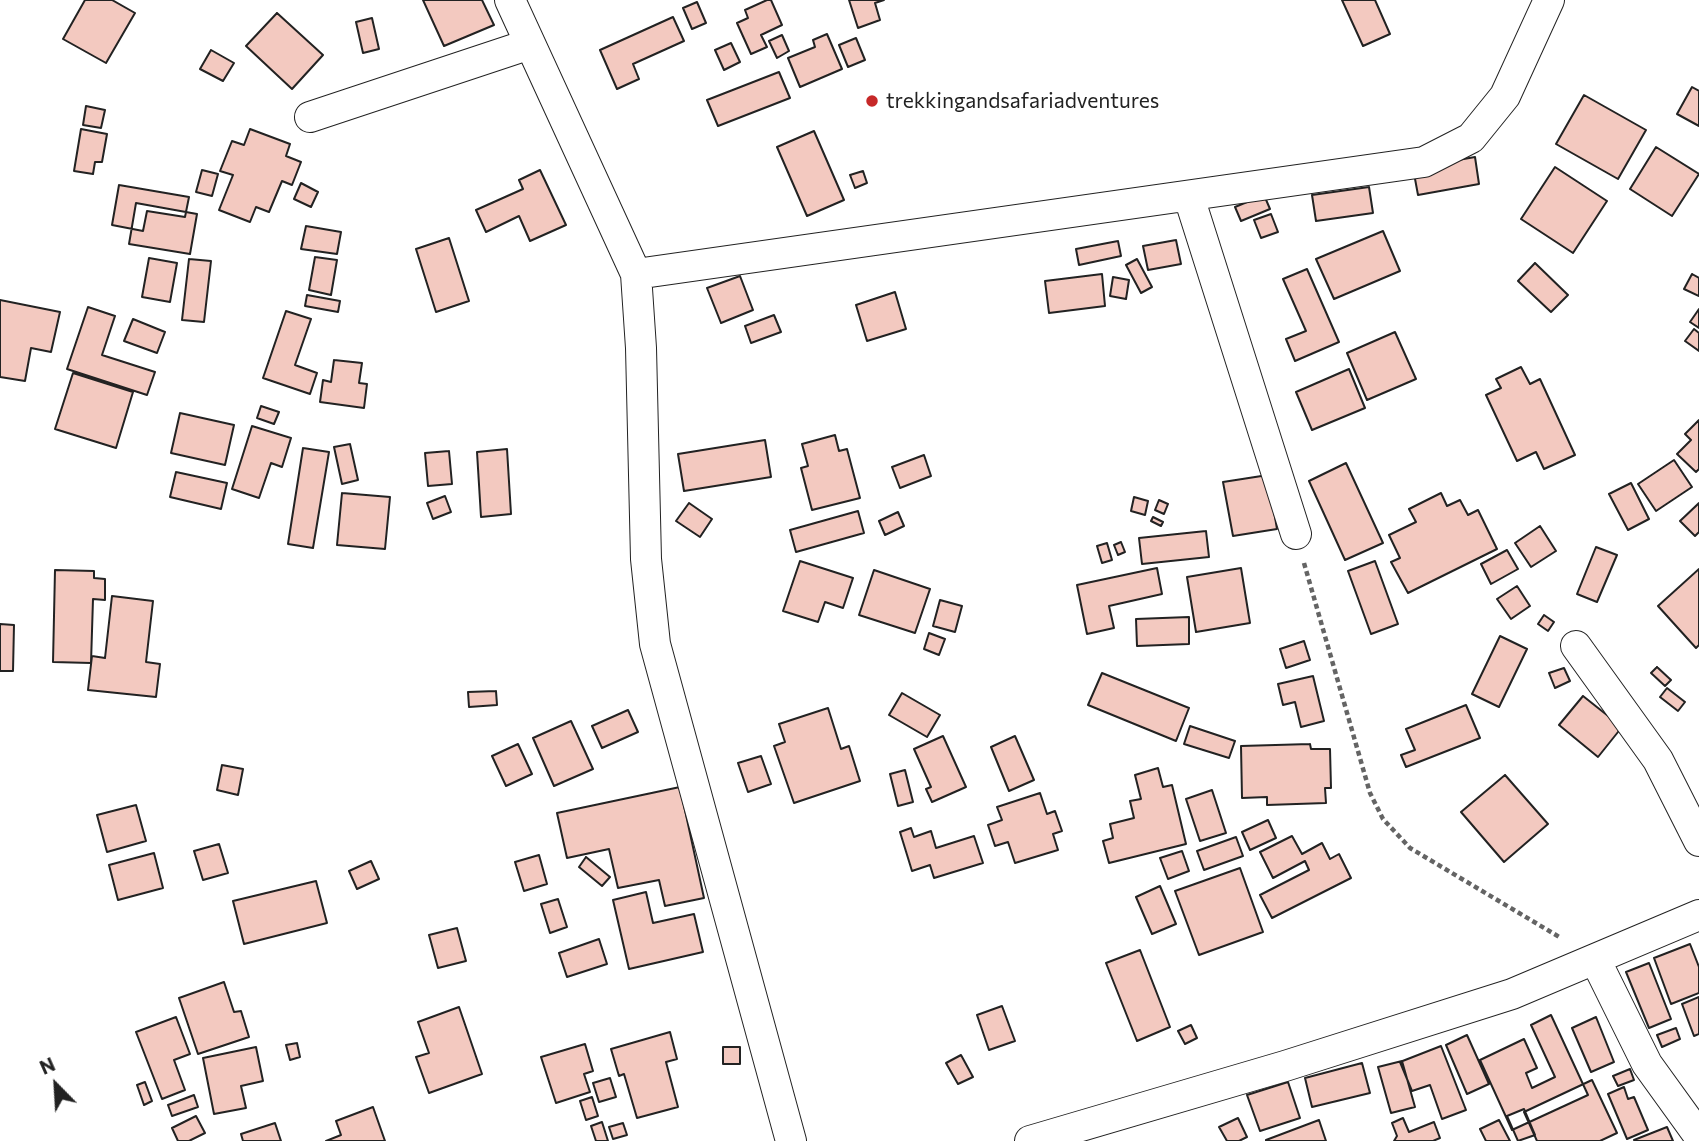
<!DOCTYPE html>
<style>
body{margin:0}
#map{position:relative;width:1699px;height:1141px;overflow:hidden;background:#fff;font-family:Commissioner,sans-serif}
canvas{display:block}
.north{position:absolute;left:21px;top:1050px;width:70px;height:70px;-webkit-text-stroke:5px #fff;paint-order:stroke;rotate:336deg;font-size:19px;font-weight:700;line-height:28px;text-align:center;color:#222}
.north::after{content:'';display:block;margin:auto;width:24px;height:32px;background:#222;clip-path:polygon(50% 0,100% 100%,50% 72%,0 100%)}
</style>
<div id="map">
<canvas width="1699" height="1141"></canvas>
<div class="north">N</div>
</div>
<script>
const ctx = document.querySelector('canvas').getContext('2d');
ctx.lineJoin = 'round';
function fill(path, color) { ctx.fillStyle = color; ctx.fill(path, 'evenodd'); }
const shape = rows => new Path2D(rows.map(r => 'M' + r).join(''));
function strokePath(path, color, width, dash) { ctx.strokeStyle = color; ctx.lineWidth = width; ctx.lineCap = dash ? 'butt' : 'round'; ctx.setLineDash(dash || []); ctx.stroke(path); }
function drawText(font, color, halo, rows, align = 'center') {
  ctx.font = font + ' Commissioner,sans-serif'; ctx.lineWidth = 5; ctx.setLineDash([]); ctx.textBaseline = 'middle'; ctx.strokeStyle = halo; ctx.fillStyle = color; for (const [text, x, y, turn = 0] of rows) {
    ctx.save(); ctx.translate(x, y); ctx.rotate((+turn || 0) * Math.PI / 180); ctx.textAlign = isNaN(turn) ? turn : align; if (halo) ctx.strokeText(text, 0, 0); ctx.fillText(text, 0, 0); ctx.restore();
  }
}
const building = shape([
 [85,0,112,0,135,13,106,63,63,39,85,0],
 [423,0,482,0,494,25,444,46,423,0],
 [767,0,771,0,782,25,761,35,767,47,751,54,737,23,748,18,745,10,767,0],
 [849,0,884,0,875,3,880,20,858,28,849,0],
 [1342,0,1375,0,1390,34,1363,46,1342,0],
 [697,2,706,23,692,29,683,8,697,2],
 [277,13,323,55,292,89,246,46,277,13],
 [673,17,684,41,633,64,639,79,617,89,600,50,673,17],
 [372,18,379,49,363,53,356,22,372,18],
 [827,34,842,69,800,87,788,58,815,47,813,40,827,34],
 [782,35,789,51,777,58,769,41,782,35],
 [856,38,865,60,848,67,839,45,856,38],
 [731,43,740,62,724,70,715,50,731,43],
 [211,50,234,63,223,81,200,69,211,50],
 [779,72,790,98,718,126,707,100,779,72],
 [1692,87,1699,91,1699,126,1677,114,1692,87],
 [1584,95,1646,130,1618,179,1556,144,1584,95],
 [86,106,105,110,101,128,83,125,86,106],
 [81,129,107,134,102,162,95,162,93,174,74,171,81,129],
 [250,129,290,144,286,156,301,162,292,185,282,181,269,212,256,207,250,222,219,210,233,175,220,171,232,141,244,145,250,129],
 [814,131,844,200,807,216,777,147,814,131],
 [1656,147,1699,174,1672,216,1630,189,1656,147],
 [1475,157,1479,184,1418,195,1413,168,1475,157],
 [1555,167,1607,201,1573,253,1521,219,1555,167],
 [202,170,218,174,212,196,196,192,202,170],
 [540,170,566,225,530,241,519,216,486,232,476,210,523,189,519,180,540,170],
 [863,171,867,183,855,188,850,175,863,171],
 [301,183,318,192,311,207,294,199,301,183],
 [119,185,189,197,185,217,147,211,143,231,112,225,119,185],
 [1369,187,1373,213,1316,221,1312,195,1369,187],
 [1264,195,1270,209,1241,221,1235,207,1264,195],
 [136,203,197,214,190,254,129,244,136,203],
 [1271,214,1278,232,1261,238,1254,220,1271,214],
 [306,226,341,232,337,254,301,249,306,226],
 [1383,231,1400,271,1334,299,1316,259,1383,231],
 [449,238,469,301,436,312,416,249,449,238],
 [1176,240,1181,264,1148,270,1143,246,1176,240],
 [1118,241,1121,256,1079,265,1076,249,1118,241],
 [315,257,337,260,331,295,309,290,315,257],
 [149,258,177,263,170,302,142,297,149,258],
 [189,259,211,261,204,322,182,320,189,259],
 [1137,259,1152,287,1141,293,1126,265,1137,259],
 [1535,263,1568,295,1551,312,1518,281,1535,263],
 [1307,269,1339,342,1295,361,1286,339,1306,331,1283,279,1307,269],
 [1102,274,1105,306,1049,313,1045,281,1102,274],
 [1692,274,1699,278,1699,296,1684,289,1692,274],
 [740,276,753,310,721,323,707,288,740,276],
 [1113,277,1129,280,1126,299,1110,296,1113,277],
 [895,292,906,329,867,341,856,305,895,292],
 [307,295,340,301,338,312,305,306,307,295],
 [0,300,60,312,51,352,31,348,25,381,0,377,0,300],
 [88,307,115,316,102,355,155,372,147,395,67,369,88,307],
 [1699,309,1699,328,1690,322,1699,309],
 [286,311,311,319,295,365,317,373,310,394,263,378,286,311],
 [774,315,781,332,751,343,745,326,774,315],
 [133,319,165,332,157,353,124,341,133,319],
 [1694,329,1699,333,1699,351,1685,341,1694,329],
 [1395,332,1416,379,1367,400,1347,353,1395,332],
 [334,360,362,363,359,383,367,384,364,408,320,402,323,380,331,382,334,360],
 [1521,367,1530,384,1540,379,1575,455,1544,469,1536,452,1517,461,1486,395,1501,388,1496,379,1521,367],
 [1349,369,1365,408,1312,430,1296,392,1349,369],
 [73,373,133,392,116,448,55,429,73,373],
 [261,406,279,412,274,424,257,418,261,406],
 [180,413,234,425,225,465,171,453,180,413],
 [1699,420,1699,469,1696,472,1677,454,1691,440,1685,434,1699,420],
 [252,426,291,438,282,467,271,463,259,498,232,489,252,426],
 [835,435,839,451,847,449,860,498,812,510,801,468,808,466,802,444,835,435],
 [765,440,771,477,684,491,678,454,765,440],
 [350,444,358,480,342,484,334,447,350,444],
 [303,448,329,452,313,548,288,544,303,448],
 [507,449,511,514,481,517,477,452,507,449],
 [449,451,452,484,428,486,425,453,449,451],
 [924,455,931,476,900,488,892,467,924,455],
 [1674,460,1692,487,1656,511,1638,484,1674,460],
 [1346,463,1383,543,1345,560,1309,481,1346,463],
 [176,472,227,483,221,509,170,497,176,472],
 [1268,475,1277,529,1233,536,1223,482,1268,475],
 [1631,483,1649,519,1628,530,1609,494,1631,483],
 [342,493,390,497,385,549,337,545,342,493],
 [1441,493,1447,506,1460,500,1468,515,1478,510,1497,549,1408,593,1391,562,1400,558,1389,535,1416,522,1409,509,1441,493],
 [445,496,451,512,433,519,427,503,445,496],
 [1134,497,1148,501,1145,515,1131,511,1134,497],
 [1159,500,1168,504,1164,514,1155,510,1159,500],
 [689,503,712,519,700,537,676,521,689,503],
 [1699,503,1699,532,1695,536,1680,521,1699,503],
 [858,511,864,533,796,552,790,530,858,511],
 [898,512,904,526,885,535,879,521,898,512],
 [1153,517,1163,522,1161,526,1151,521,1153,517],
 [1540,526,1556,551,1531,567,1515,543,1540,526],
 [1206,531,1209,557,1142,564,1139,538,1206,531],
 [1121,542,1125,552,1118,555,1114,545,1121,542],
 [1107,543,1112,560,1102,563,1097,546,1107,543],
 [1596,547,1617,555,1597,602,1577,594,1596,547],
 [1507,550,1518,569,1491,584,1481,564,1507,550],
 [800,561,853,578,843,608,825,602,818,622,783,611,800,561],
 [1375,561,1398,624,1371,634,1348,571,1375,561],
 [1157,568,1162,594,1109,606,1114,628,1087,634,1077,585,1157,568],
 [1241,568,1250,623,1196,632,1187,577,1241,568],
 [1699,569,1699,645,1696,648,1658,606,1699,569],
 [55,570,94,571,94,578,105,579,105,600,93,599,91,663,53,662,55,570],
 [874,570,930,589,915,633,859,615,874,570],
 [1517,586,1530,606,1511,619,1497,599,1517,586],
 [112,596,153,601,146,662,160,664,156,697,88,690,92,656,105,658,112,596],
 [940,600,962,606,955,632,933,626,940,600],
 [1544,615,1554,622,1548,631,1538,624,1544,615],
 [1189,617,1189,644,1137,646,1136,619,1189,617],
 [0,624,14,625,13,671,0,671,0,624],
 [929,633,945,639,939,655,924,649,929,633],
 [1500,636,1527,649,1499,707,1472,694,1500,636],
 [1304,641,1310,660,1286,668,1280,649,1304,641],
 [1657,667,1671,680,1665,686,1651,673,1657,667],
 [1564,668,1570,681,1555,688,1549,673,1564,668],
 [1102,673,1189,708,1176,741,1088,705,1102,673],
 [1313,676,1324,721,1301,727,1295,702,1283,705,1278,684,1313,676],
 [1667,688,1685,702,1678,711,1660,697,1667,688],
 [496,691,497,705,469,707,468,692,496,691],
 [902,693,940,715,927,737,889,715,902,693],
 [1583,696,1622,727,1598,757,1559,725,1583,696],
 [1466,705,1480,738,1406,767,1401,755,1415,750,1406,729,1466,705],
 [828,708,841,749,849,746,860,781,794,803,774,746,785,742,779,724,828,708],
 [628,710,638,732,602,748,592,726,628,710],
 [571,721,593,769,554,786,533,738,571,721],
 [1190,726,1235,741,1229,758,1184,744,1190,726],
 [943,736,966,787,932,802,926,789,931,787,914,749,943,736],
 [1015,736,1034,780,1009,791,991,747,1015,736],
 [518,744,532,774,506,786,492,756,518,744],
 [1310,744,1311,749,1330,749,1331,788,1325,788,1326,803,1267,805,1267,797,1242,798,1241,746,1310,744],
 [761,756,771,784,748,792,738,763,761,756],
 [222,765,243,769,238,795,217,790,222,765],
 [1158,768,1163,787,1172,785,1186,844,1109,863,1103,841,1113,838,1110,824,1134,818,1130,801,1141,799,1135,775,1158,768],
 [905,770,913,802,898,806,890,774,905,770],
 [1505,775,1548,824,1504,862,1461,812,1505,775],
 [680,787,704,898,665,906,659,880,618,888,609,849,567,858,557,813,680,787],
 [1212,790,1226,833,1200,841,1186,799,1212,790],
 [1040,793,1047,814,1055,811,1062,831,1053,834,1058,850,1015,863,1008,842,995,846,988,825,1002,820,997,807,1040,793],
 [136,805,146,841,107,852,97,815,136,805],
 [1268,820,1276,838,1250,850,1242,832,1268,820],
 [911,828,914,837,931,831,936,848,974,836,983,863,934,878,930,865,912,871,900,832,911,828],
 [1292,836,1302,854,1322,843,1330,859,1339,854,1351,878,1272,918,1260,895,1309,870,1305,861,1273,878,1260,852,1292,836],
 [1236,837,1243,856,1204,870,1197,851,1236,837],
 [219,844,228,873,203,880,194,851,219,844],
 [1182,851,1189,871,1168,879,1160,858,1182,851],
 [154,853,163,888,118,900,109,865,154,853],
 [539,855,547,884,524,891,515,862,539,855],
 [586,857,610,877,602,886,579,867,586,857],
 [371,861,379,879,357,889,349,871,371,861],
 [1240,868,1263,932,1199,955,1175,891,1240,868],
 [316,881,327,923,244,944,233,901,316,881],
 [1160,886,1176,924,1152,934,1136,897,1160,886],
 [646,892,653,923,694,914,703,952,629,969,613,900,646,892],
 [558,899,567,927,550,933,541,904,558,899],
 [457,928,466,961,438,968,429,935,457,928],
 [599,939,607,964,567,977,559,953,599,939],
 [1690,944,1699,967,1699,993,1671,1004,1654,958,1690,944],
 [1140,950,1170,1027,1137,1041,1106,963,1140,950],
 [1649,963,1671,1019,1649,1028,1626,972,1649,963],
 [224,982,234,1012,241,1011,249,1037,198,1054,179,998,224,982],
 [1699,997,1699,1034,1694,1036,1682,1004,1699,997],
 [1002,1006,1015,1041,989,1050,977,1015,1002,1006],
 [459,1007,482,1074,429,1093,416,1057,429,1053,418,1022,459,1007],
 [1551,1015,1588,1095,1512,1130,1480,1060,1524,1039,1537,1068,1526,1073,1532,1088,1555,1077,1531,1025,1551,1015],
 [176,1017,190,1054,174,1060,185,1090,162,1099,136,1032,176,1017],
 [1596,1017,1614,1062,1591,1072,1572,1028,1596,1017],
 [1191,1025,1197,1038,1185,1044,1178,1031,1191,1025],
 [1676,1028,1680,1039,1662,1047,1657,1035,1676,1028],
 [670,1032,677,1059,666,1062,678,1107,637,1118,624,1074,619,1076,611,1049,670,1032],
 [1467,1035,1489,1084,1467,1094,1446,1045,1467,1035],
 [297,1043,300,1057,290,1060,286,1045,297,1043],
 [585,1044,593,1071,584,1074,590,1092,556,1103,541,1057,585,1044],
 [1441,1046,1466,1110,1442,1119,1430,1085,1412,1091,1400,1062,1441,1046],
 [256,1047,263,1081,241,1086,246,1108,214,1114,203,1058,256,1047],
 [723,1047,740,1047,740,1064,723,1064,723,1047],
 [961,1055,973,1077,958,1084,946,1063,961,1055],
 [1402,1061,1415,1107,1391,1113,1378,1067,1402,1061],
 [1362,1063,1370,1093,1312,1107,1305,1078,1362,1063],
 [1630,1069,1634,1080,1618,1086,1613,1076,1630,1069],
 [610,1078,616,1097,599,1102,593,1083,610,1078],
 [1592,1080,1617,1133,1600,1141,1537,1141,1524,1112,1592,1080],
 [145,1082,152,1101,144,1105,137,1085,145,1082],
 [1288,1082,1300,1118,1260,1131,1247,1095,1288,1082],
 [1624,1087,1628,1099,1634,1097,1648,1130,1627,1139,1608,1094,1624,1087],
 [194,1095,198,1107,172,1116,168,1105,194,1095],
 [592,1097,598,1116,586,1120,580,1101,592,1097],
 [373,1107,385,1141,326,1141,341,1135,336,1121,373,1107],
 [1524,1109,1535,1135,1518,1141,1507,1116,1524,1109],
 [196,1116,205,1133,189,1141,178,1141,172,1128,196,1116],
 [1238,1118,1247,1137,1239,1141,1227,1141,1219,1127,1238,1118],
 [1403,1118,1409,1132,1434,1122,1440,1138,1433,1141,1394,1141,1397,1136,1392,1123,1403,1118],
 [1319,1120,1326,1141,1266,1141,1266,1140,1319,1120],
 [1499,1120,1510,1141,1486,1141,1480,1129,1499,1120],
 [602,1122,608,1141,596,1141,591,1126,602,1122],
 [275,1123,281,1141,243,1141,241,1134,275,1123],
 [623,1123,627,1135,613,1139,609,1127,623,1123],
 [1667,1127,1673,1141,1635,1141,1634,1140,1667,1127]
]);
fill(building, '#f3c9c0');
strokePath(building, '#222', 2);
const street = shape([
 [510,0,636,274,641,348,646,559,655,644,791,1141],
 [310,117,530,44],
 [1189,197,1296,534],
 [636,274,1424,162,1471,138,1505,96,1549,0],
 [1576,646,1658,760,1699,841],
 [1595,959,1647,1064,1699,1136],
 [1030,1141,1285,1066,1512,994,1699,915]
]);
strokePath(street, '#222', 32);
strokePath(shape([
 [1304,563,1370,793,1383,819,1410,848,1561,938]
]), '#646464', 4.5, [5, 3.5]);
strokePath(street, '#fff', 30);
for (const [x, y, r, color] of [
 [872,101,7,"#c62828"]
]) { const dot = new Path2D(); dot.arc(x, y, r, 0, 2 * Math.PI); ctx.fillStyle = color; ctx.fill(dot); strokePath(dot, '#fff', 2.5); }
drawText('21px', '#222', '#fff', [
 ["trekkingandsafariadventures",886,101]
], 'left');
</script>
